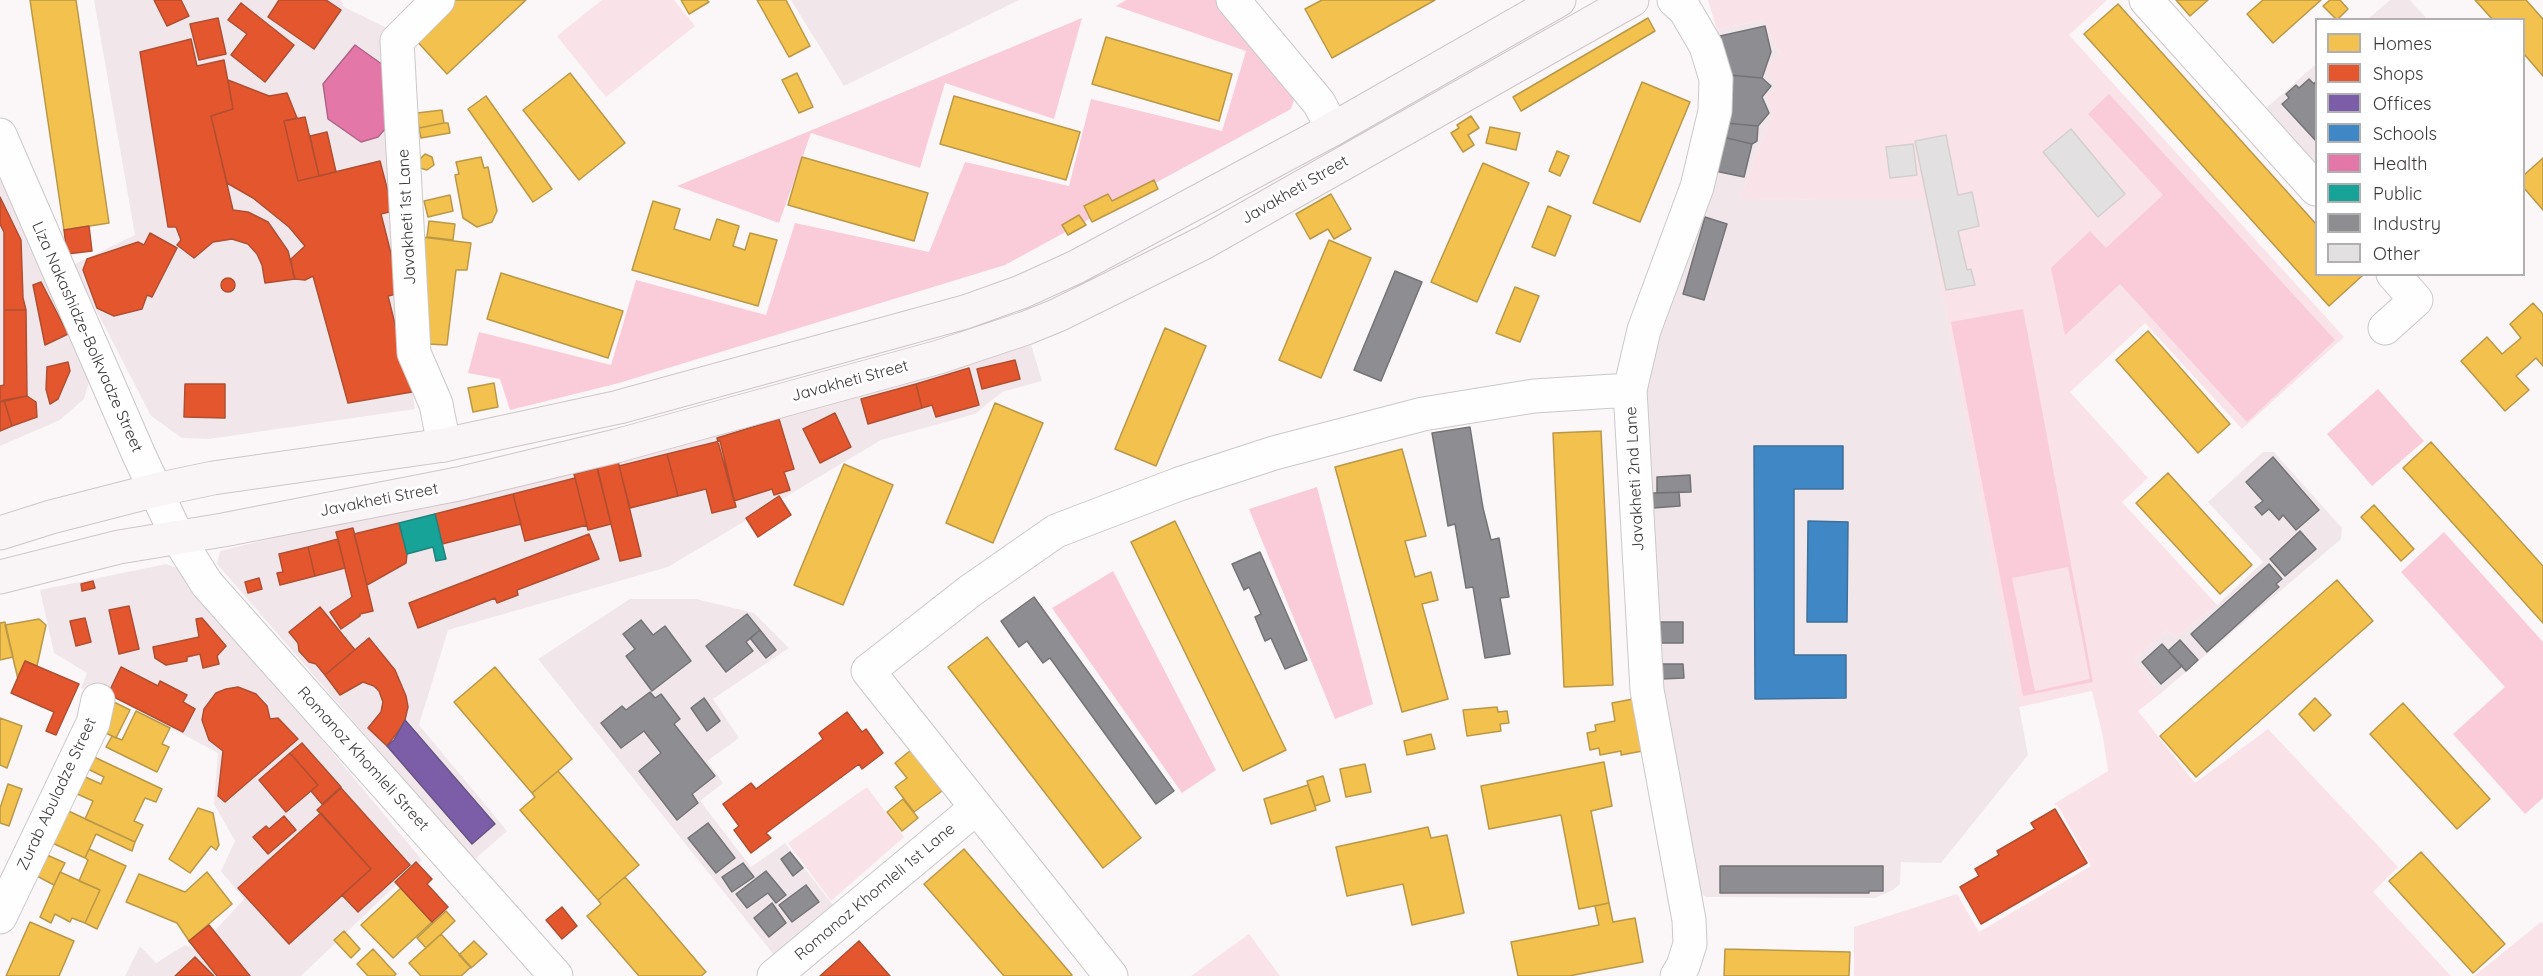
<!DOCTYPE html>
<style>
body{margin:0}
#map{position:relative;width:2543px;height:976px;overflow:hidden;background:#fbf7f8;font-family:Quicksand,sans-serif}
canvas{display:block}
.legend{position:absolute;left:2315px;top:18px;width:210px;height:258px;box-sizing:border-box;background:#fff;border:2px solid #b1afb0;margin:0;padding:8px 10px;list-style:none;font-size:18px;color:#3b3839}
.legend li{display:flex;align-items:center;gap:12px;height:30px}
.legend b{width:30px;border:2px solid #b1afb0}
</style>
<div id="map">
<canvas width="2543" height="976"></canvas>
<ul class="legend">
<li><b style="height:16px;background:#f2c14e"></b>Homes</li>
<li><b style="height:16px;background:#e4572e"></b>Shops</li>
<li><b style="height:16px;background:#7b5ea7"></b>Offices</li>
<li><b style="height:16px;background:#3f88c5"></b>Schools</li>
<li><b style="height:16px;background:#e377a8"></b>Health</li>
<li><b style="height:16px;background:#17a398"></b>Public</li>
<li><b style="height:16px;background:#8d8d92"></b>Industry</li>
<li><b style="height:16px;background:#e3e0e1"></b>Other</li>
</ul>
</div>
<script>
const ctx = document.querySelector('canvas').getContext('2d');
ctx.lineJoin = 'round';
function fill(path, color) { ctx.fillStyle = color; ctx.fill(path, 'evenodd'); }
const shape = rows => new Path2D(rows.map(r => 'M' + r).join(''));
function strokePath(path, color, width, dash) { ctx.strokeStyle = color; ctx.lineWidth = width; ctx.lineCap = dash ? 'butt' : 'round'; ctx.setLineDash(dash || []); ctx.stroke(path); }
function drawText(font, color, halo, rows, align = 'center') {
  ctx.font = font + ' Quicksand,sans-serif'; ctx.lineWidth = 6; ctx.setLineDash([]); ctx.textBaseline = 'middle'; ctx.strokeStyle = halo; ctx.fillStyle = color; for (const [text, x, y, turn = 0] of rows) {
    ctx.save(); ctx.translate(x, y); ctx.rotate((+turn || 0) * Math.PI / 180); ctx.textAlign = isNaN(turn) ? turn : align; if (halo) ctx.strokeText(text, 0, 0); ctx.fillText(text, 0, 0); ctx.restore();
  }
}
fill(shape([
 [94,0,341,0,344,7,387,28,406,350,415,409,209,439,182,438,151,416,73,265,135,235],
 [791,0,1019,0,844,86],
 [2390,0,2410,0,2427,19,2368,19],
 [1762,20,1780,54,1776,88,1766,95,1772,113,1739,200,1925,198,2028,755,1941,863,1901,862,1900,884,1893,890,1875,898,1706,897,1694,888,1660,689,1645,414,1649,363,1726,71,1717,30],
 [2316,64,2316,170,2263,111],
 [0,179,78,336,86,360,89,382,84,399,60,420,0,446],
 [1030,341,1042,381,1002,392,975,414,881,440,668,567,448,630,419,725,507,831,474,860,217,564,220,551,681,438],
 [2263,452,2274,452,2342,528,2341,539,2160,694,2134,659,2167,631,2176,637,2217,605,2263,562,2208,502],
 [166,564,180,569,422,860,301,976,125,976,140,946,156,963,185,945,197,950,244,899,221,871,235,841,214,804,218,753,111,696,81,688,87,673,54,653,40,590],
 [630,599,696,599,754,613,789,648,713,699,739,738,707,761,723,783,700,801,751,867,785,843,833,905,774,955,538,659]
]), '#f1e7ea');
fill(shape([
 [602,0,674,0,695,26,606,97,557,36],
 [1708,0,2107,0,2069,35,2344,337,2242,429,2145,323,2070,392,2148,478,2122,502,2217,605,2176,637,2167,631,2134,659,2160,694,2138,711,2195,783,2268,729,2398,867,2373,892,2451,976,1854,976,1854,927,1957,894,1979,932,2091,866,2058,806,2054,804,2108,771,2103,737,2092,691,2019,707,1925,199,1739,200,1772,113,1766,95,1776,88,1765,68,1780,54,1762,20,1717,30],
 [867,787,904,837,831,901,788,843],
 [2541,922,2543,924,2543,976,2474,976],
 [1249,934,1280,976,1191,976]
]), '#f9e2e8');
fill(shape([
 [1126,0,1216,0,1294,100,1291,109,1005,265,619,383,510,410,500,379,468,373,479,332,611,365,636,280,766,315,795,223,929,252,965,162,1069,186,1091,99,1222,131,1246,51,1116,6],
 [1082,18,1054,119,945,83,920,168,811,133,779,223,677,186],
 [2109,94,2335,340,2247,422,2120,284,2065,335,2051,268,2090,231,2106,248,2163,195,2088,114],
 [2023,309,2093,682,2023,696,1951,322],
 [2068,567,2090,679,2035,691,2012,578],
 [2378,389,2424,441,2372,486,2327,434],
 [1317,487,1373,704,1335,719,1249,509],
 [2444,532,2543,642,2543,798,2525,814,2453,734,2505,687,2401,572],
 [1113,571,1216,770,1182,793,1052,608]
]), '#faccd9');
const homes = shape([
 [30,0,76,0,109,223,64,230,30,0],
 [454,0,526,0,447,74,414,38,454,0],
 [681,0,707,0,709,2,689,14,681,0],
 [757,0,786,0,810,46,789,57,757,0],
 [1322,0,1435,0,1332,58,1305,9,1322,0],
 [2176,0,2208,0,2190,16,2176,0],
 [2263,0,2321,0,2273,43,2247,14,2263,0],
 [2330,0,2340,0,2348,9,2337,20,2323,6,2330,0],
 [2475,0,2526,0,2543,19,2543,76,2524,54,2524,20,2493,20,2475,0],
 [2118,4,2316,224,2316,274,2363,275,2329,306,2084,34,2118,4],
 [1648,18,1655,31,1521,111,1513,97,1648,18],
 [1106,37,1232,74,1219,121,1092,84,1106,37],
 [570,73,625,143,579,180,523,110,570,73],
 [797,73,813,107,799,113,782,80,797,73],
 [1642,82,1690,102,1640,222,1593,203,1642,82],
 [486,96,552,189,533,202,468,109,486,96],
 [954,96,1080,132,1066,180,940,144,954,96],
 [442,110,444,123,419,128,417,113,442,110],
 [1471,116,1479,128,1468,135,1474,145,1463,152,1451,133,1459,128,1457,125,1471,116],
 [444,123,448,123,450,133,421,138,419,128,444,123],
 [1490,127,1520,133,1516,150,1486,143,1490,127],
 [1557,151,1569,156,1560,176,1549,171,1557,151],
 [425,154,432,157,434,165,427,170,420,168,419,160,425,154],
 [481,157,484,168,488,167,497,211,492,222,477,227,463,218,455,175,459,174,456,162,481,157],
 [802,157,928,193,914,241,788,205,802,157],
 [2543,158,2543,210,2524,188,2524,175,2543,158],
 [1483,163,1529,183,1477,302,1431,282,1483,163],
 [1154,180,1158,189,1092,222,1084,206,1108,194,1112,201,1154,180],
 [1331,194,1351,229,1334,239,1328,229,1310,239,1296,214,1331,194],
 [450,195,453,211,428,217,424,201,450,195],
 [653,201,680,209,674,229,710,240,717,219,739,226,733,246,745,250,750,233,777,240,758,306,632,270,653,201],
 [1548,206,1571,216,1555,256,1532,247,1548,206],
 [1079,215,1086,225,1068,235,1062,225,1079,215],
 [429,221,455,224,453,240,427,237,429,221],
 [421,237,471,243,467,270,456,270,447,345,427,344,421,237],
 [1329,240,1371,258,1321,378,1279,360,1329,240],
 [501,273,623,311,608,358,487,319,501,273],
 [1515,287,1539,296,1520,342,1496,333,1515,287],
 [2533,303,2543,314,2543,366,2536,358,2516,376,2529,390,2505,411,2461,361,2487,337,2502,354,2521,338,2510,324,2533,303],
 [1165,328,1206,346,1156,466,1115,449,1165,328],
 [2148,331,2230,424,2198,453,2116,360,2148,331],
 [494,383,498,407,473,412,468,388,494,383],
 [995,403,1043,423,993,543,946,523,995,403],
 [1601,431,1613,685,1564,687,1553,433,1601,431],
 [2431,442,2543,566,2543,623,2403,468,2431,442],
 [1402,449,1426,536,1405,541,1415,577,1431,572,1438,600,1422,604,1448,699,1402,712,1335,467,1402,449],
 [844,464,893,485,843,605,794,585,844,464],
 [2168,473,2252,565,2220,594,2136,503,2168,473],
 [2374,505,2414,549,2401,561,2361,517,2374,505],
 [1175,521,1286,750,1243,771,1131,542,1175,521],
 [2337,580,2373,621,2196,777,2160,736,2337,580],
 [39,619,46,625,37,666,25,661,18,679,5,625,39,619],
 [5,622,13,657,0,660,0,623,5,622],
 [987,637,1141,838,1103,868,948,667,987,637],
 [495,667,572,759,532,793,454,702,495,667],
 [1638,698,1648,750,1621,755,1621,751,1600,755,1599,748,1590,750,1587,733,1596,731,1595,725,1615,721,1612,703,1638,698],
 [2315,698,2331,715,2314,731,2299,714,2315,698],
 [112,701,130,710,116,738,98,729,112,701],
 [2403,703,2490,799,2457,829,2370,734,2403,703],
 [1497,707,1498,712,1507,711,1509,723,1500,724,1501,731,1467,736,1463,710,1497,707],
 [136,711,170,728,162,744,169,747,157,772,106,747,112,736,122,740,136,711],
 [0,718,22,726,7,768,0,765,0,718],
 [1431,734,1435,749,1407,755,1404,741,1431,734],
 [911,750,942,791,914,812,895,787,907,778,895,763,911,750],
 [92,756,162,789,156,802,145,798,134,821,143,825,135,842,85,819,93,801,75,793,83,776,101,784,104,777,86,768,92,756],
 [1604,762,1612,806,1591,811,1609,903,1579,909,1561,815,1489,829,1481,786,1604,762],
 [1365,764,1371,792,1346,797,1340,769,1365,764],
 [558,771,639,865,598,900,520,810,535,797,532,793,558,771],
 [1323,776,1330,801,1315,806,1307,781,1323,776],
 [8,784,22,789,9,826,0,823,0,808,8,784],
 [1308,785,1316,810,1271,824,1264,799,1308,785],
 [903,799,918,818,902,831,887,812,903,799],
 [62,808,135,842,132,851,96,834,85,858,48,841,62,808],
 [198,808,213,813,219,845,216,850,211,846,190,873,169,859,198,808],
 [1428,827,1431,838,1447,835,1464,913,1412,925,1403,884,1347,896,1336,847,1428,827],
 [89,849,126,866,97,929,85,923,100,890,79,881,88,860,85,858,89,849],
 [964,849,1072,975,1071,976,1004,976,924,884,964,849],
 [2421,852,2505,944,2473,973,2389,881,2421,852],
 [47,855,65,863,54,885,37,876,47,855],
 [60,872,100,890,85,923,72,918,70,922,55,914,51,923,40,917,60,872],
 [207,872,232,904,189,941,177,923,126,902,139,874,185,892,207,872],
 [625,877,706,972,701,976,639,976,587,916,601,904,598,900,625,877],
 [401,888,432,922,393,958,361,925,401,888],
 [1609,903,1613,922,1635,918,1643,962,1569,976,1518,976,1511,942,1599,925,1595,906,1609,903],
 [446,911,455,921,426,948,417,938,446,911],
 [30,922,74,941,59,976,6,976,30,922],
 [344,931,360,949,351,958,334,940,344,931],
 [441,934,471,967,461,976,421,976,409,963,441,934],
 [474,941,487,954,471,968,459,955,474,941],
 [373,949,396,974,394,976,368,976,357,964,373,949],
 [1725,949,1850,952,1849,976,1724,976,1725,949]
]);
fill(homes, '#f2c14e');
strokePath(homes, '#bb9848', 1.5);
const shops = shape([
 [154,0,181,0,189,16,167,26,154,0],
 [279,0,326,0,341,10,314,49,268,17,279,0],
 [241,3,294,45,265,82,231,55,247,34,228,20,241,3],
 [218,18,226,54,199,60,190,24,218,18],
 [191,39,197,66,224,60,233,109,211,116,233,210,248,212,268,222,288,251,295,279,265,283,262,265,257,254,248,244,232,239,213,242,194,258,177,245,181,240,176,227,168,227,140,52,191,39],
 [228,80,269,96,287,93,297,118,284,121,298,181,380,161,393,211,381,214,401,293,388,296,412,392,348,403,313,276,305,280,295,279,293,274,291,259,305,246,289,227,253,198,227,183,211,116,233,109,228,80],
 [305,117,319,176,298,181,284,121,305,117],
 [327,132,336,172,319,176,310,136,327,132],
 [0,197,21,240,23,298,26,310,4,310,4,232,0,224,0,197],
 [89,226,92,251,67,254,64,230,89,226],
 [150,233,177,248,152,297,147,295,142,309,114,316,97,308,83,270,87,259,138,242,144,245,150,233],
 '221 285a7 7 0 1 1 14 0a7 7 0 1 1-14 0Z',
 [41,282,68,334,45,345,33,285,41,282],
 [4,310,26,310,27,396,0,402,0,386,4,385,4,310],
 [1015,360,1020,379,982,389,977,369,1015,360],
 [68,362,70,371,58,399,50,404,46,389,47,367,68,362],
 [969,368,979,405,936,417,932,405,922,408,916,384,969,368],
 [185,384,225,384,225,418,184,417,185,384],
 [916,384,922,408,868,424,861,399,916,384],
 [27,396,36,402,37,417,12,426,4,400,27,396],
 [4,400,12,426,0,431,0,402,4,400],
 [835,413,851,447,820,463,803,429,835,413],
 [779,419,794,469,784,472,790,490,774,495,772,489,734,501,717,438,779,419],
 [720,441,736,507,712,513,706,489,678,496,667,454,720,441],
 [667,454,678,496,630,508,619,466,667,454],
 [618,461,641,556,620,561,597,466,618,461],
 [597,468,611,524,588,530,574,474,597,468],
 [575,478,587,525,525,541,513,494,575,478],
 [513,494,521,524,442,544,435,514,513,494],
 [779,496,791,515,758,537,746,518,779,496],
 [399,523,407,554,406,563,367,585,354,534,399,523],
 [353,528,373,611,360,614,360,616,341,629,330,612,352,597,336,532,353,528],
 [589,534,599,559,517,590,518,595,497,603,495,598,418,628,409,603,589,534],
 [338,539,345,568,315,576,308,547,338,539],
 [308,547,315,576,280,585,277,573,283,572,279,554,308,547],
 [259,578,262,589,248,593,245,582,259,578],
 [93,581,95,588,82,591,81,584,93,581],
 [129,606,139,649,119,654,109,610,129,606],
 [320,607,355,650,325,675,316,664,309,662,299,651,298,643,289,632,320,607],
 [85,618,91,642,76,646,70,621,85,618],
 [202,618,226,646,217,656,219,664,203,668,200,654,187,657,187,661,166,665,155,658,153,647,199,637,196,619,202,618],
 [369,638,395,670,406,696,408,707,404,724,387,746,368,728,381,712,383,702,379,691,374,686,363,682,340,695,325,675,369,638],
 [25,661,79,684,56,735,46,731,54,712,11,693,25,661],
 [121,667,158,686,160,681,187,695,183,702,195,709,183,732,108,694,121,667],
 [238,687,256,694,267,706,270,719,278,718,298,739,225,802,218,796,223,751,209,740,202,720,204,709,216,693,226,689,238,687],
 [847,712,862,732,866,729,883,753,862,769,859,764,766,833,771,838,751,853,734,830,739,826,723,804,751,783,756,789,823,739,819,733,847,712],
 [302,743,341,787,322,804,311,791,318,785,290,753,302,743],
 [290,753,318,785,286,812,259,780,290,753],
 [341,788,410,865,358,912,342,895,371,869,317,810,341,788],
 [2055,809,2087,863,1981,924,1960,887,1979,876,1975,869,1999,855,1997,851,2035,829,2031,823,2055,809],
 [321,813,371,869,289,944,238,888,321,813],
 [284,816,296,830,268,854,253,837,266,826,269,829,284,816],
 [416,862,432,879,427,884,448,907,432,922,395,882,416,862],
 [562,907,577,926,562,939,546,920,562,907],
 [209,925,250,976,217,976,189,941,209,925],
 [859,941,890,976,820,976,859,941],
 [195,957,214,976,175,976,195,957]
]);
fill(shops, '#e4572e');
strokePath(shops, '#b14e31', 1.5);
const offices = shape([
 [405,720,495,824,472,844,387,746,394,740,405,720]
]);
fill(offices, '#7b5ea7');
strokePath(offices, '#685386', 1.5);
const schools = shape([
 [1754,446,1843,446,1843,489,1794,489,1794,655,1846,655,1846,698,1755,699,1754,446],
 [1808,521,1848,522,1847,622,1807,622,1808,521]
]);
fill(schools, '#3f88c5');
strokePath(schools, '#3e709b', 1.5);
const health = shape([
 [355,45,383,65,391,122,378,137,361,142,328,119,323,84,355,45]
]);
fill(health, '#e377a8');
strokePath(health, '#b16487', 1.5);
const public = shape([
 [435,514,446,559,436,561,433,547,407,554,399,523,435,514]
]);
fill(public, '#17a398');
strokePath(public, '#22837c', 1.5);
const industry = shape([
 [1765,26,1771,52,1762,78,1729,75,1720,36,1765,26],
 [1729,75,1762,78,1771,86,1762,97,1769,113,1758,126,1725,123,1729,75],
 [2309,79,2314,84,2316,81,2316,141,2282,104,2289,98,2286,94,2296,85,2299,88,2309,79],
 [1725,123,1758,126,1757,141,1752,144,1723,137,1725,123],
 [1723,137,1752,144,1744,177,1715,171,1723,137],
 [1705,217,1727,224,1704,300,1683,294,1705,217],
 [1395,271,1422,282,1381,381,1354,370,1395,271],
 [1470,427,1483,508,1491,540,1499,538,1509,597,1500,598,1510,654,1485,658,1473,587,1466,588,1455,524,1448,526,1432,433,1470,427],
 [2273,457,2319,510,2296,530,2283,515,2279,520,2269,509,2262,515,2255,507,2263,501,2246,482,2273,457],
 [1690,475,1691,492,1657,493,1657,477,1690,475],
 [1679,492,1680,506,1653,508,1653,493,1679,492],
 [2300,531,2316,549,2285,576,2270,559,2300,531],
 [1260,552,1307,660,1285,669,1271,638,1265,641,1255,617,1261,614,1249,587,1244,590,1232,564,1260,552],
 [2269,564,2282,579,2276,584,2279,587,2207,652,2191,634,2269,564],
 [1034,597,1174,791,1156,804,1050,658,1043,663,1027,641,1019,647,1001,621,1034,597],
 [747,614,760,630,746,642,753,651,726,672,706,646,747,614],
 [641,620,653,635,665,626,691,661,652,691,626,656,635,649,623,634,641,620],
 [1658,622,1683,622,1683,643,1658,643,1658,622],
 [760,630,776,650,766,658,750,638,760,630],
 [2180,640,2198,660,2186,671,2168,651,2180,640],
 [2162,644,2182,666,2161,684,2142,662,2162,644],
 [1661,664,1683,664,1684,678,1661,679,1661,664],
 [650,692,655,698,661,694,680,719,674,724,715,776,692,794,698,803,677,820,639,771,661,753,644,731,621,748,601,723,622,706,626,710,650,692],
 [704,698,720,721,707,731,691,708,704,698],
 [708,823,735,858,716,873,688,838,708,823],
 [790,852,803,868,793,876,781,859,790,852],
 [743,863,754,877,732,892,722,877,743,863],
 [1720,866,1883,866,1883,891,1869,891,1869,893,1720,893,1720,866],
 [766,871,786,895,776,903,768,893,747,908,736,894,766,871],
 [806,885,819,902,792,922,779,905,806,885],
 [772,903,786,923,769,937,754,918,772,903]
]);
fill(industry, '#8d8d92');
strokePath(industry, '#747477', 1.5);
const building = shape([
 [2071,129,2125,194,2098,217,2043,152,2071,129],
 [1946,135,1958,195,1972,192,1979,226,1958,231,1967,270,1971,269,1975,285,1946,290,1915,141,1946,135],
 [1913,144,1917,175,1890,178,1886,147,1913,144]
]);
fill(building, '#e3e0e1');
strokePath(building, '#d3d0d0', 1.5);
const minor = shape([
 [438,0,397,41,414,353,436,404,444,445],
 [1233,0,1319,103,1333,129],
 [1674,0,1685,10,1706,46,1716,79,1715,111,1697,187,1644,330,1630,390,1647,690,1689,920,1690,944,1683,966,1677,976],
 [2146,0,2316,189],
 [0,135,139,455,178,538,207,584,556,976],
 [2385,328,2416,300,2393,274],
 [0,917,93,723,98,700],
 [774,976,976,808],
 [1111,976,868,671,970,591,1056,531,1179,484,1274,453,1423,414,1534,396,1630,390]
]);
const major = shape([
 [0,533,51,517,156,490,213,478,444,445,619,407,965,312,1021,292,1076,267,1333,129,1559,0],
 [0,577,119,547,223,530,458,484,616,446,939,357,1026,328,1058,315,1203,243,1632,0]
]);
strokePath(minor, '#cbc8c8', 35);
strokePath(major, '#cec6c8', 35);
strokePath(minor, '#fefefe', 33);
strokePath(major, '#f9f4f6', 33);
drawText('16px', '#3b3839', '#fff', [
 ["Javakheti Street",1295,190,-30],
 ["Javakheti 1st Lane",407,217,-93],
 ["Liza Nakashidze-Bolkvadze Street",87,337,66],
 ["Javakheti Street",850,381,-15],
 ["Javakheti 2nd Lane",1635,479,-93],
 ["Javakheti Street",379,500,-11],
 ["Romanoz Khomleli Street",363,759,48],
 ["Zurab Abuladze Street",57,794,-65],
 ["Romanoz Khomleli 1st Lane",875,892,-40]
]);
</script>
